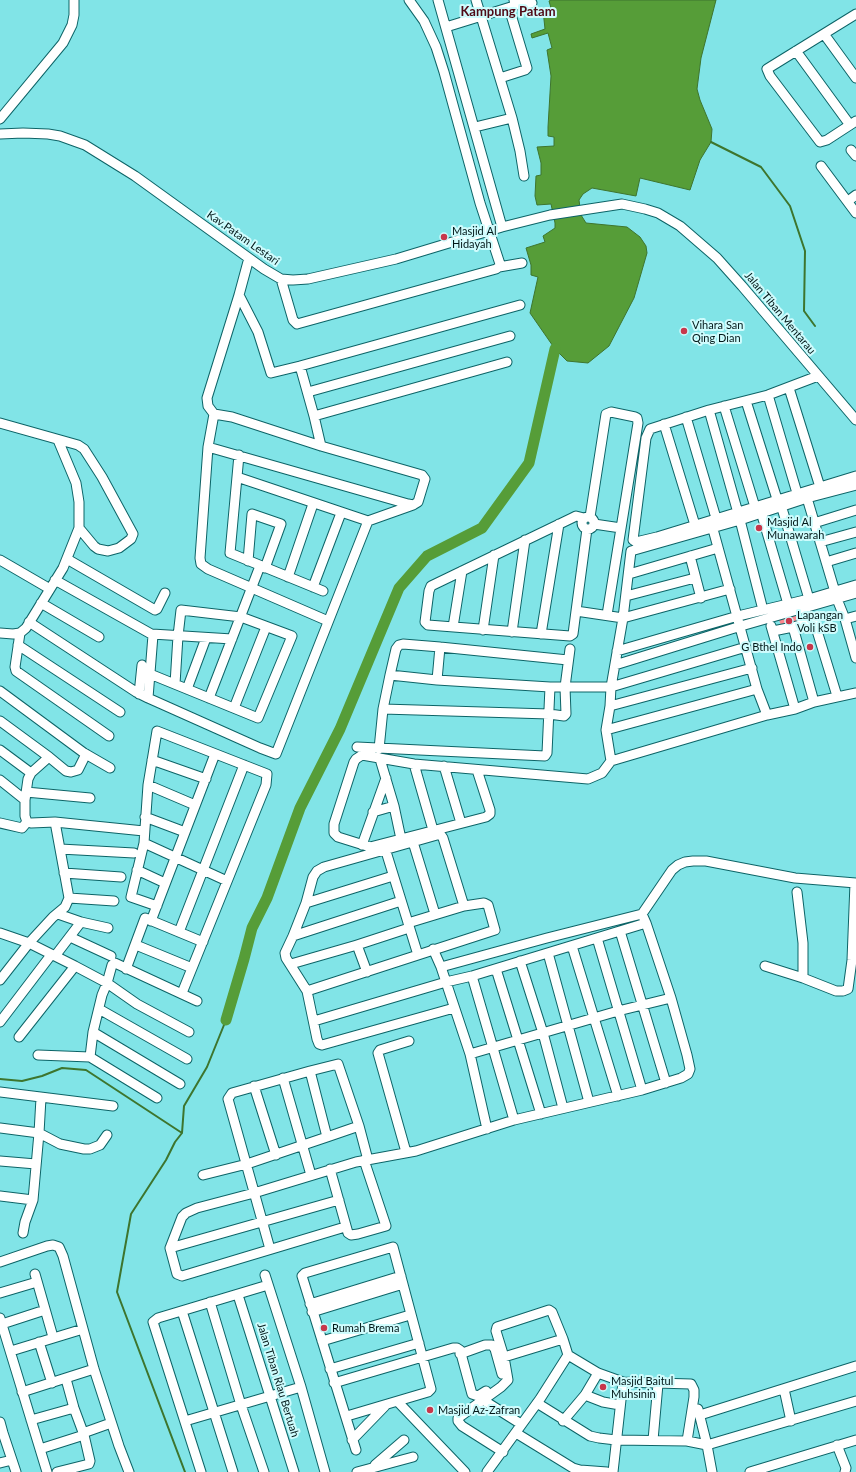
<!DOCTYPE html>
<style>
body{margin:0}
canvas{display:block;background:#81e4e7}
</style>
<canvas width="856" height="1472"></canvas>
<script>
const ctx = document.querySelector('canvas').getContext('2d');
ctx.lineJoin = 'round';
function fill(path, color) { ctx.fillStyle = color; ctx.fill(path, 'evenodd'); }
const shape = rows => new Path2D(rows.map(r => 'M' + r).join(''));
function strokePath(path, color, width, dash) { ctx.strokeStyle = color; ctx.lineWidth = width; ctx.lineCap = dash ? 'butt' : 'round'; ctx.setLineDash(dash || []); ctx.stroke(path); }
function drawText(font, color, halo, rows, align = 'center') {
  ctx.font = font + ' Lato,sans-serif'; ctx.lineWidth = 4; ctx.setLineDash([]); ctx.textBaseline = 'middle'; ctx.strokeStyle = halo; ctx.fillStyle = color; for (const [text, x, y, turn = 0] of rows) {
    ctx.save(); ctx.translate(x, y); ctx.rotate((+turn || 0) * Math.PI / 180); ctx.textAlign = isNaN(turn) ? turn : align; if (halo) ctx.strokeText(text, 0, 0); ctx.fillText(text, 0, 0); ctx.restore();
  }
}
fill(shape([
 [796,615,799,622,782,628,779,620]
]), '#fc888e');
const water = shape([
 [551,0,716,0,701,58,697,89,700,100,712,129,711,142,700,160,690,190,640,178,636,196,592,188,583,194,579,200,581,215,586,223,627,227,640,237,646,246,647,253,634,298,609,346,588,363,567,361,555,349,530,313,538,277,531,275,531,265,526,248,545,242,543,236,555,228,555,223,551,204,537,205,535,196,536,176,541,175,541,163,537,147,554,146,554,137,548,136,548,127,551,76,547,50,552,48,548,33,532,38,531,34,545,29,543,10,551,8,549,1,551,0]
]);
fill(water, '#569d38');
strokePath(water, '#3d752e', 1);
strokePath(shape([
 [711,142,761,167,790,206,805,251,804,311,815,326],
 [0,1079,22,1081,42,1076,62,1068,86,1070,182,1133],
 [185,1472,117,1292,131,1214,166,1160,175,1142,182,1133,184,1106,207,1067,226,1020]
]), '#3d752e', 2);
strokePath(shape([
 [226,1020,244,959,252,928,267,898,300,808,340,729,399,588,427,556,482,528,529,463,555,349]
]), '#569d38', 11);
const minor = shape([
 [438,0,502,227],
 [476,0,512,118,520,151,524,176],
 [515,5,532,3],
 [856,14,767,69,770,76,820,142,827,140,856,121],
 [446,27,514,6,515,4,514,0],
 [824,34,856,78],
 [796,51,850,125],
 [500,78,525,70,527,68,509,8],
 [0,119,63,43,72,25,74,15,74,0],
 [475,127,512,118],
 [0,134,23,133,48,134,60,136,85,145,135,176,264,269,281,279,293,280,308,279,396,259,502,227,550,215,622,204,645,209,658,213,680,226,717,258,742,286,856,420],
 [851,150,856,156],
 [821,166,856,213],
 [848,201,856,195],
 [499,267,522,263],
 [281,279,293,320,297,324,496,269,499,267,500,264,480,203,444,72,436,47,424,21,409,0],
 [239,295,258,332,271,373,300,366,520,305],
 [300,366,314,416,321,446],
 [818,376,768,395,709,410,650,429,646,438,633,540,636,542,657,537,856,476],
 [789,388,820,487],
 [308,392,510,336],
 [768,395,797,493],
 [746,401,777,499],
 [724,406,755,507],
 [709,410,740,520,763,610],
 [214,414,232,417,321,446,422,475,425,479,418,502,413,505,408,504,208,447,214,414,208,406,207,398,239,295,249,258],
 [314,416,507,362],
 [686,417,716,518],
 [0,423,78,445,84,449,102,477,133,534,131,539,119,548,108,551,98,549,94,546,79,528,79,502,76,483,58,440],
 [664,424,695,525],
 [208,447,200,558,201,564,208,569,328,621],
 [239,455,230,553,323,591],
 [237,477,368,521,413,505],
 [807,498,835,592],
 [781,505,809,599],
 [761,512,788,604],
 '582 523a6 6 0 1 1 12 0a6 6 0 1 1-12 0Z',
 [590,517,606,414,611,412,635,417,637,418,638,423,607,615],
 [711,522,757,689,767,715],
 [814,523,856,510],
 [594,524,621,528],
 [587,529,576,611,623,618,730,589],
 [820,542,856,532],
 [690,556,701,598],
 [67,559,155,610,157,609,165,593],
 [0,560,50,589],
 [248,561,252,514,281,524,265,568],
 [826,562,856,553],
 [629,574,718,548],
 [288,577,313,504],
 [55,580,153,635,148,698,260,748,276,754,368,521],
 [313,587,341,513],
 [626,596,695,578],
 [837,599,845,619,856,658],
 [41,603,99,637],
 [576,611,573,634,570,636,428,625,425,622,429,591,431,586,572,518,576,516,584,518],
 [845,619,856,616],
 [29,622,136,692,148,698],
 [771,626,795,709],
 [453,627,462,571],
 [793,627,814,702],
 [483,630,494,555],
 [773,631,793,627,814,621,837,696],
 [512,632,525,540],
 [0,633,13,634,20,633,26,628,63,568,79,528],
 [20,633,15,667,16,671,109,736],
 [152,634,232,639],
 [541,634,559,524],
 [18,645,120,712],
 [617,651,738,616,809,599,856,585],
 [615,665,741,626,856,593],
 [150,674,258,718,292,636,241,617,181,610,178,636,175,684],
 [390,675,437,680,550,687,611,687,746,647],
 [437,680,440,647],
 [187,689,206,638],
 [0,691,84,753,110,768],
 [139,694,142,665],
 [209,698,260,566],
 [610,706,752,668],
 [234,708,266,627],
 [383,709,549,714,564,716,566,714,565,687,570,649],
 [0,721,49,757,31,773,28,779,25,800,25,816,27,822,31,823,55,822,69,898,65,907,53,917,29,943,0,980],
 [606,730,757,689],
 [357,747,545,756,547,753,550,687],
 [379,749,383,709,390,675,396,649,399,645,403,644,440,647,568,660],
 [0,750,31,773],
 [49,757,66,771,71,772,78,770,86,754],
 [380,759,394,806,401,839],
 [152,760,206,779],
 [611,761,606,730,610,706,611,687,623,618,631,551,740,520,807,498,856,485],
 [414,764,433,830],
 [444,766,461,823],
 [477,770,490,810,490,814,486,817,370,847,338,837,334,833,334,824,354,762,356,759,362,755,414,764,588,779,602,773,611,761,767,715,795,709,814,702,856,693],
 [0,780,25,800],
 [148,785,195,805],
 [26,792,90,798],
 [373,812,394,806],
 [145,817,185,832],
 [55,822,144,831],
 [0,823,22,828,27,822],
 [413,842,435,914],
 [144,843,131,897,157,906],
 [362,845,386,778],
 [384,845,418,955],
 [60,849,134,853],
 [137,870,165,883],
 [64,873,121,877],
 [797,892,803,943,803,978],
 [69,898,114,901],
 [306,903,393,876],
 [58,914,81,922,108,928],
 [151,921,215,754],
 [620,931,666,1083],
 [179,932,244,765],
 [0,933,29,943,75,966,107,983,137,1004,189,1032],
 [293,936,401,901],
 [70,937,111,956],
 [597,938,642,1090],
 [136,945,192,968],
 [357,945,367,972],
 [572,946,618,1096],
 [433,949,441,967,470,1054,487,1129],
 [548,953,589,1102],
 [55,956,81,922],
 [520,961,543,1033,563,1108],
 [291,964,357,945,409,928],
 [765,966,803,978,836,991,843,991,848,989,852,960,855,883],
 [441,967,547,938,642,914],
 [126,969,145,918,203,942],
 [496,969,541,1114],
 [472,976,514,1120],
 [307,991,495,930,488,905,484,903,464,906,408,923],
 [182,993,266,785,267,774,157,731,148,785,144,843,227,881],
 [454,1008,322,1045,319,1044,317,1039,307,991,286,958,285,953,293,936,306,903,313,877,317,871,324,867,437,835,441,835,443,838,464,906],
 [99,1009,187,1059],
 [314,1021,446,982,472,976,646,923],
 [0,1022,51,955],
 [93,1032,180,1084],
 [19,1037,75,966],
 [470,1054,618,1011,671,998],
 [38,1055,90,1057,157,1098],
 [90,1057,93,1032,102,995,107,983,112,965,115,963,197,1001],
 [310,1071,327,1137,359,1126],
 [283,1078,311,1175],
 [254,1086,276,1155],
 [0,1092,113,1106],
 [0,1128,39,1133,60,1144,84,1149,90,1149,100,1145,107,1135],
 [406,1152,378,1053,380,1050,409,1041],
 [0,1161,36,1164],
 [330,1169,348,1233,351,1235,358,1234,386,1226,364,1160],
 [203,1175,247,1164,327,1137],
 [0,1196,33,1200],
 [345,1227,182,1276,177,1274,170,1248,182,1217,186,1213,197,1208,254,1193,356,1162,416,1151,514,1120,642,1090,681,1078,688,1074,690,1069,687,1055,671,998,646,923,642,914,672,870,678,865,685,862,693,861,706,861,795,878,856,883],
 [23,1233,25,1222,33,1200,39,1133,41,1098],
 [170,1248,339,1200],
 [270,1249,228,1099,232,1093,310,1071,338,1064,359,1126,368,1160],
 [0,1262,47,1246,53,1245,59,1247,63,1256,94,1369,119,1446,129,1472],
 [35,1274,53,1337],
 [265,1275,301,1387,325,1472],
 [0,1293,37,1282],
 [238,1295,294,1472],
 [210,1302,241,1405,264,1472],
 [310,1304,401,1276],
 [182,1311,233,1472],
 [312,1312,403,1284],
 [0,1318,47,1472],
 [2,1324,45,1310],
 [322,1341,410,1315],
 [39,1342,52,1383],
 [11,1351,83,1329],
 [460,1354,485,1345,492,1345,495,1349,502,1374],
 [504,1357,563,1339],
 [330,1369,419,1343],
 [334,1383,453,1348,457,1348,460,1350,472,1394,478,1396,486,1391],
 [784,1389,791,1421],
 [22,1392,94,1369],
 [585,1395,603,1402,620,1405],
 [483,1400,521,1424],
 [398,1402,465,1472],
 [537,1403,590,1436,599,1438,616,1440,687,1441,707,1445,856,1401],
 [698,1409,707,1445,712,1472],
 [700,1415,856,1366],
 [347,1416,428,1392,431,1389,393,1247,305,1273,302,1276,356,1450],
 [31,1420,74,1408],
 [185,1421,301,1387],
 [563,1421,585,1395,598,1373],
 [0,1422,3,1433,16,1472],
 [83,1433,111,1423],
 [516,1433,573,1468,580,1470,607,1472],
 [352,1440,385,1406],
 [653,1440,658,1384],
 [837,1445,846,1468,845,1472],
 [40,1449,84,1435],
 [503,1452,462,1426,458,1421,458,1418,501,1387,508,1380,504,1357,496,1331,497,1327,549,1310,552,1312,563,1339,568,1355,598,1373,623,1382,691,1384,694,1390,694,1397,687,1441],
 [0,1463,12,1460],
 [375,1465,404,1440],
 [57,1472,89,1464,90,1461,84,1435,74,1408,66,1379],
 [201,1472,153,1322,158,1318,268,1285],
 [357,1472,413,1457],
 [487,1472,540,1399,568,1355],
 [613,1472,623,1382],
 [750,1472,856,1440]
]);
strokePath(minor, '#0d6467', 11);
strokePath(minor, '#fff', 9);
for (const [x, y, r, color] of [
 [444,237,4,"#c7374b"],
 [684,331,4,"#c7374b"],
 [759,528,4,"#c7374b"],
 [789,621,4,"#c7374b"],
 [810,647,4,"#c7374b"],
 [324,1328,4,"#c7374b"],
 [603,1387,4,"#c7374b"],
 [430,1410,4,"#c7374b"]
]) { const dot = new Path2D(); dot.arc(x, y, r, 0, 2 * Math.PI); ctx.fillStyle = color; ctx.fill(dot); strokePath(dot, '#cffcfd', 1.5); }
drawText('11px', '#021718', '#cffcfd', [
 ["Masjid Al",452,231],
 ["Hidayah",452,244],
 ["Vihara San",692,325],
 ["Qing Dian",692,338],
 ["Masjid Al",767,522],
 ["Munawarah",767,535],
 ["Lapangan",797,615],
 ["Voli kSB",797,628],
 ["G Bthel Indo",802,647,"right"],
 ["Rumah Brema",332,1328],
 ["Masjid Baitul",611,1381],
 ["Muhsinin",611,1394],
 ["Masjid Az-Zafran",438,1410]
], 'left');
drawText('11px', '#021718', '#cffcfd', [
 ["Kav.Patam Lestari",243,238,35],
 ["Jalan Tiban Mentarau",780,313,50],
 ["Jalan Tiban Riau Bertuah",278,1380,73]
]);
drawText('bold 13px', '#500a16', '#cffcfd', [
 ["Kampung Patam",508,12]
]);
</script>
